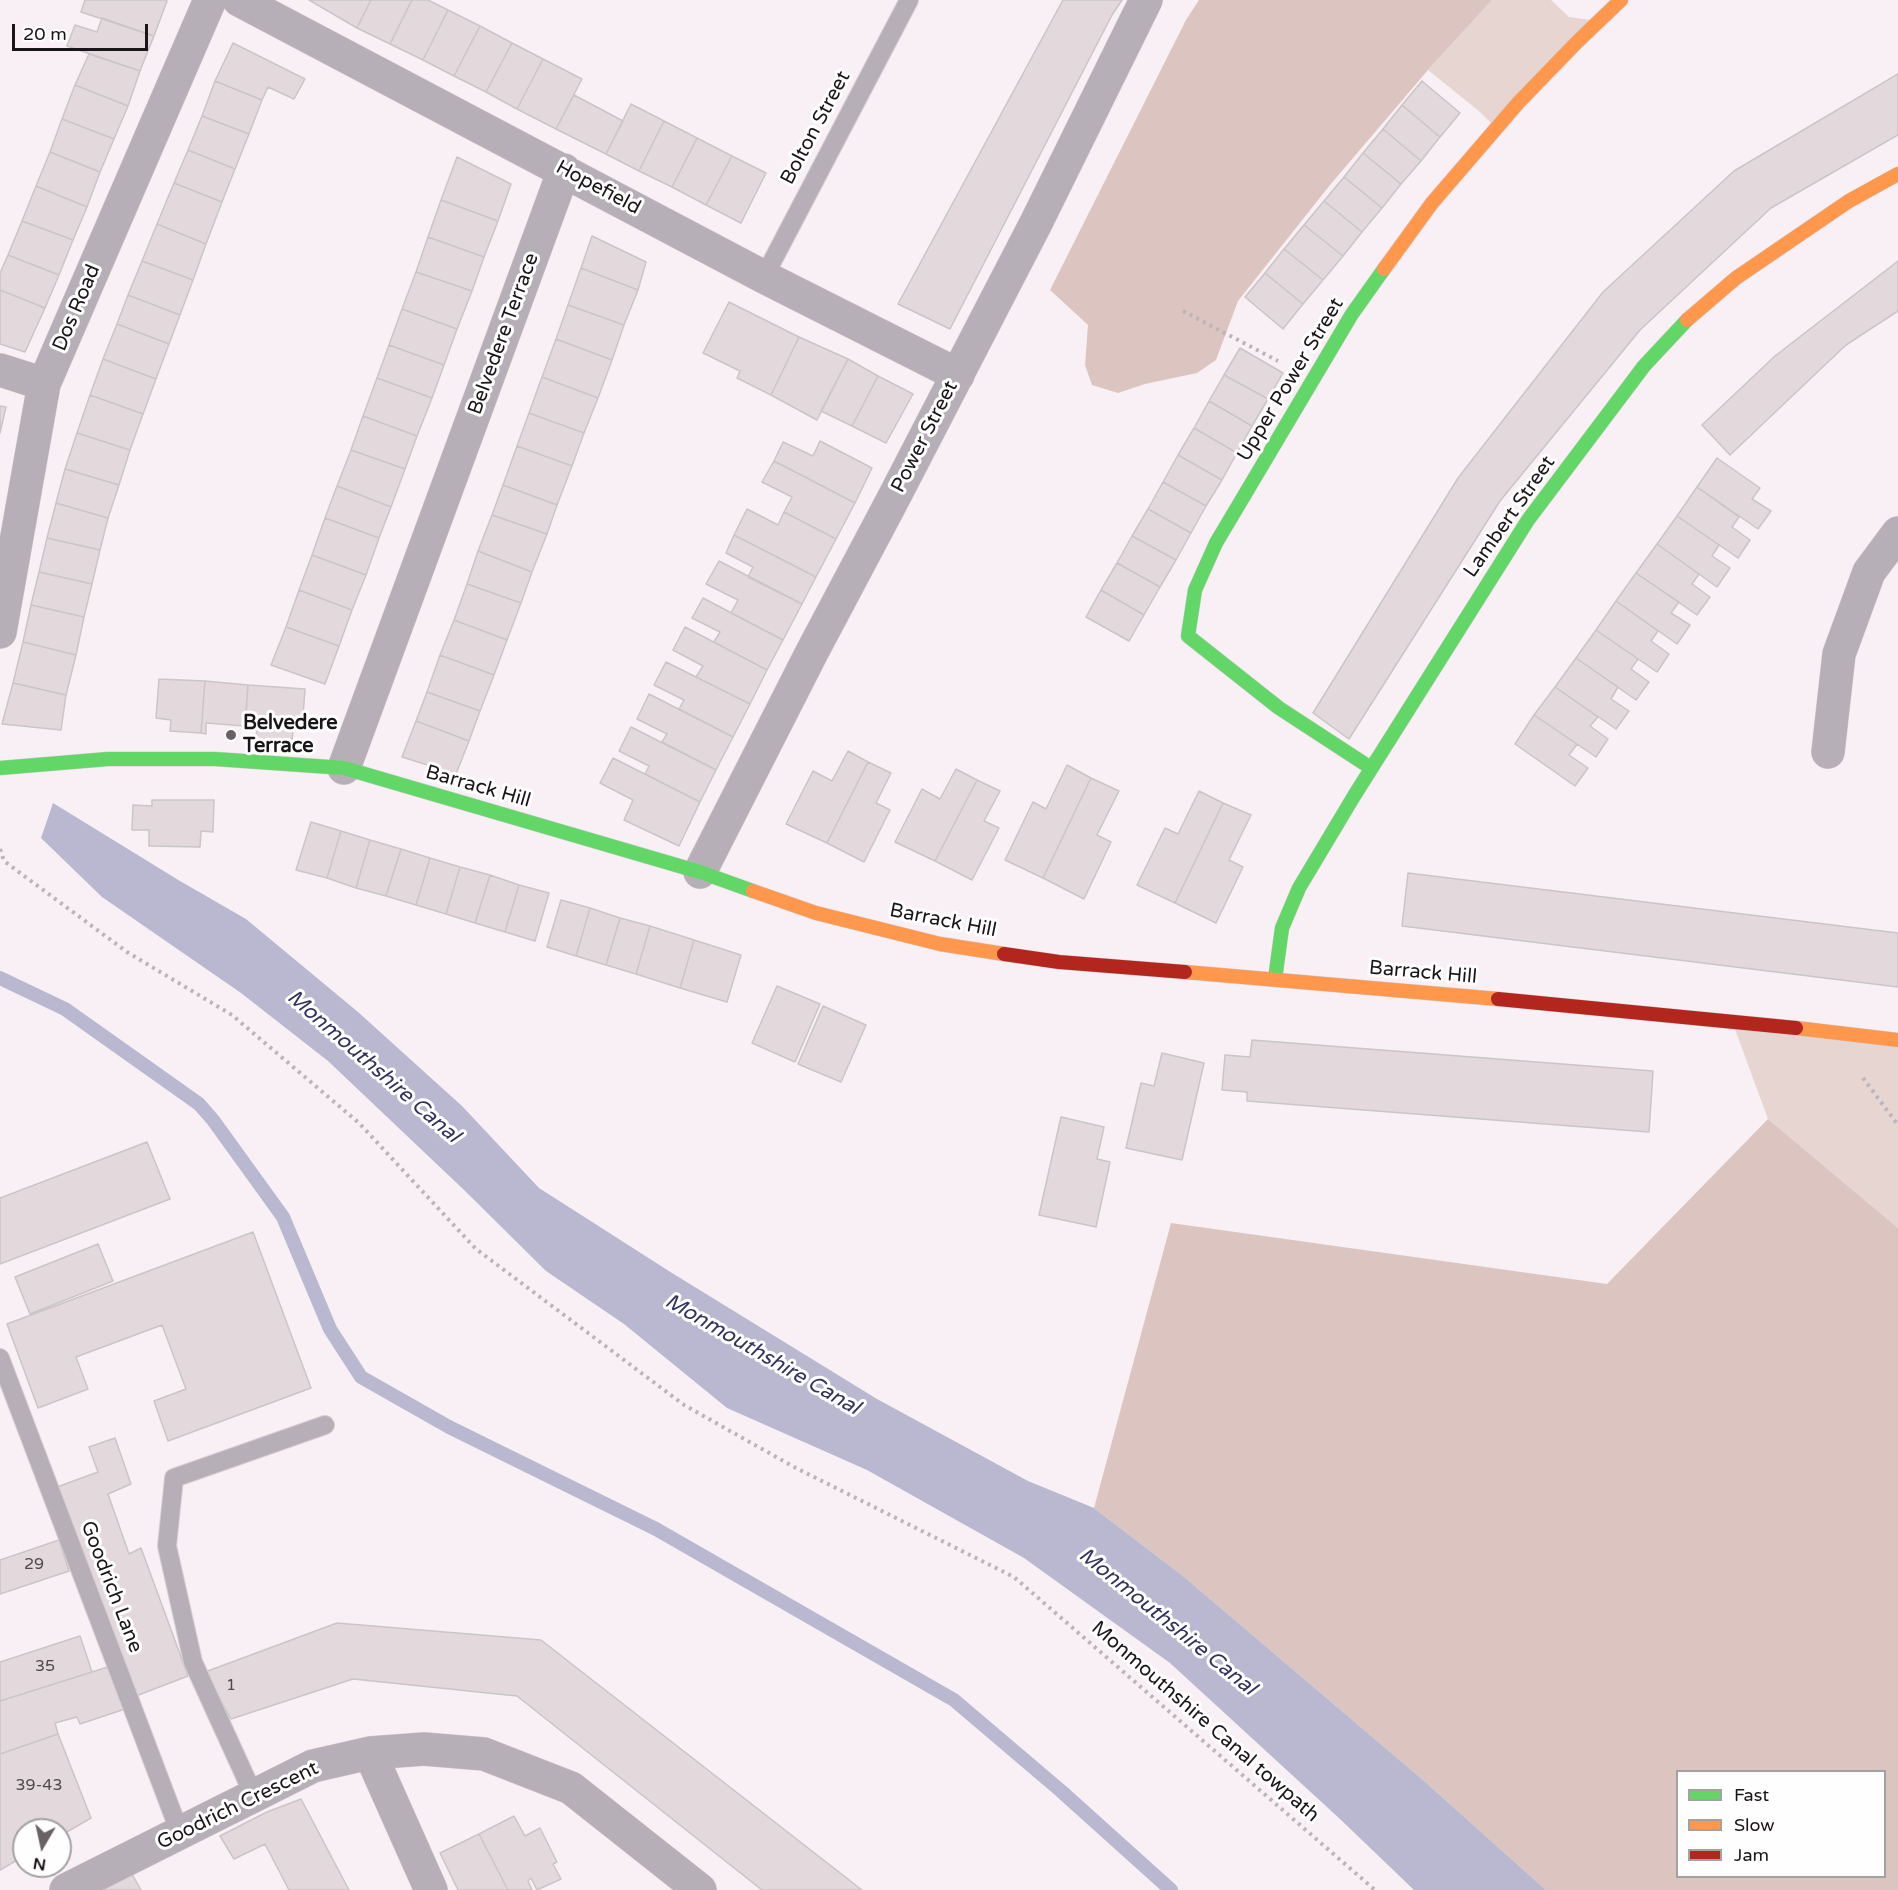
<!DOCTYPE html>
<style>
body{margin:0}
#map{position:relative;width:1898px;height:1890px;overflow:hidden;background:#f8f0f4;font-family:"Varela Round",sans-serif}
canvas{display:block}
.legend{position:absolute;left:1676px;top:1770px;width:210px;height:108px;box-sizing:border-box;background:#fefefe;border:2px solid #a3a1a2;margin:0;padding:8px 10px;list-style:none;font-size:18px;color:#1a1518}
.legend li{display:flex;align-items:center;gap:12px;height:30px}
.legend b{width:30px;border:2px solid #a3a1a2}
.north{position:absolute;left:12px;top:1818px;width:60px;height:60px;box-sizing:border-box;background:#fefefe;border:2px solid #a3a1a2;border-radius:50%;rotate:189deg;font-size:16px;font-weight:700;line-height:24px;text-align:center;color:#1a1518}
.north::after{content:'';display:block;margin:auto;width:21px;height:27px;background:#686265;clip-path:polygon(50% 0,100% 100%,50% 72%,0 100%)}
.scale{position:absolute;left:12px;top:24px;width:136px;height:27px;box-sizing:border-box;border:3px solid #1a1518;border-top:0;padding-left:8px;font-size:18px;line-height:21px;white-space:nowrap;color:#1a1518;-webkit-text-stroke:4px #fefefe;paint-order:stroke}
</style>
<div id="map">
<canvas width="1898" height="1890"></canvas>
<ul class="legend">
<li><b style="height:8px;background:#63d668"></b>Fast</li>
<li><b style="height:8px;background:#ff974d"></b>Slow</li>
<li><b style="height:8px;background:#b3261e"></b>Jam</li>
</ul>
<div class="north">N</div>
<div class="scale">20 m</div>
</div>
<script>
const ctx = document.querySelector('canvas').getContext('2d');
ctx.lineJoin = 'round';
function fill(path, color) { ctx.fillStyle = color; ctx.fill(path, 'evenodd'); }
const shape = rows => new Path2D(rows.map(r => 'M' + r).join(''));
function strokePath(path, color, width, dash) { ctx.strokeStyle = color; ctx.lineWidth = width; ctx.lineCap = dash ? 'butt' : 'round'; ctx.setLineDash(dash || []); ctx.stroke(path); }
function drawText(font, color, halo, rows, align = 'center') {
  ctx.font = font + ' "Varela Round",sans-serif'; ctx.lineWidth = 6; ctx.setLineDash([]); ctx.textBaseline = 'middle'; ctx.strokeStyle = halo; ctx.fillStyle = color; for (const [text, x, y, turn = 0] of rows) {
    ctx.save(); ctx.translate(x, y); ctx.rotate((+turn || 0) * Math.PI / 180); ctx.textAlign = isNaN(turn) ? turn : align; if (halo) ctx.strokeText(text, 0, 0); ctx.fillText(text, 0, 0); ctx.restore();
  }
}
fill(shape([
 [1492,0,1551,0,1569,17,1598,21,1497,129,1480,112,1428,70],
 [1732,1021,1898,1040,1898,1228,1768,1119]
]), '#e6d5d1');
fill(shape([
 [1199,0,1492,0,1428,70,1330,185,1238,301,1216,360,1197,373,1145,384,1118,393,1092,385,1085,365,1088,325,1050,290,1186,20],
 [1768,1119,1898,1228,1898,1890,1546,1890,1423,1780,1183,1576,1094,1508,1171,1223,1607,1284],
 [1678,1772,1884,1772,1884,1876,1678,1876]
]), '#dcc5c0');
fill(shape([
 [53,803,180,881,246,919,358,1012,462,1106,539,1188,672,1273,877,1399,1028,1481,1094,1508,1183,1576,1423,1780,1546,1890,1414,1890,1340,1819,1170,1663,1024,1558,867,1470,727,1408,624,1324,546,1271,463,1189,328,1061,241,993,102,897,41,838]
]), '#bab8d0');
strokePath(shape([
 [0,978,65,1009,199,1104,213,1120,283,1217,330,1329,361,1377,449,1427,656,1529,954,1700,1061,1791,1171,1890]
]), '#bab8d0', 14);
const building = shape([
 [85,0,166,0,167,1,154,36,81,12,85,0],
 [309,0,371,0,357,28,309,0],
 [371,0,412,0,390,44,357,28,371,0],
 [412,0,428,0,448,10,423,60,390,44,412,0],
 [1063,0,1122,0,1112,15,950,329,898,304,1063,0],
 [448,10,480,26,454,76,423,60,448,10],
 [102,18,154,36,140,71,67,46,75,25,97,32,102,18],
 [480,26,512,43,486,92,454,76,480,26],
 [233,43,305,79,294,99,268,87,262,100,215,81,233,43],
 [512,43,543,59,517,109,486,92,512,43],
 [89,54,140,71,128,106,75,85,89,54],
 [543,59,582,79,556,129,517,109,543,59],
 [1898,74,1898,135,1771,208,1640,330,1500,501,1349,739,1313,713,1458,478,1603,292,1734,171,1898,74],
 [215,81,262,100,249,134,202,116,215,81],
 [1422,81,1460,113,1440,137,1402,105,1422,81],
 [75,85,128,106,114,139,62,119,75,85],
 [574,95,623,121,606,154,556,129,574,95],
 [631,104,664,121,639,171,606,154,631,104],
 [1402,105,1440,137,1421,161,1383,129,1402,105],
 [202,116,249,134,235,169,188,150,202,116],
 [62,119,114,139,100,172,50,152,62,119],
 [664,121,697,138,672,187,639,171,664,121],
 [1383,129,1421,161,1401,184,1363,153,1383,129],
 [697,138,732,156,706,205,672,187,697,138],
 [188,150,235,169,222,202,174,183,188,150],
 [50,152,100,172,87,207,36,186,50,152],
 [1363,153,1401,184,1382,208,1344,177,1363,153],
 [732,156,766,173,741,223,706,205,732,156],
 [457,157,511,184,498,221,441,200,457,157],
 [1344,177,1382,208,1362,232,1324,201,1344,177],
 [174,183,222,202,206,244,157,224,174,183],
 [36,186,87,207,73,240,22,221,36,186],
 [441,200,498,221,484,257,428,237,441,200],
 [1324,201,1362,232,1343,256,1304,225,1324,201],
 [22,221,73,240,59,275,8,255,22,221],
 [157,224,206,244,193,280,142,261,157,224],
 [1304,225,1343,256,1323,280,1284,249,1304,225],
 [592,236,646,262,638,290,581,268,592,236],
 [428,237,484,257,472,291,416,272,428,237],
 [1284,249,1323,280,1303,304,1265,273,1284,249],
 [8,255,59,275,45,308,0,290,0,273,8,255],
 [142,261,193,280,180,315,128,295,142,261],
 [1898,261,1898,311,1846,345,1730,455,1702,425,1775,356,1898,261],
 [581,268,638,290,624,325,568,305,581,268],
 [416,272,472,291,457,329,402,309,416,272],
 [1265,273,1303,304,1283,329,1245,297,1265,273],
 [0,290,45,308,25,352,0,344,0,290],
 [128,295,180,315,169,344,117,324,128,295],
 [729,302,799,337,771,395,737,378,740,371,703,353,729,302],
 [568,305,624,325,612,360,556,339,568,305],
 [402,309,457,329,444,365,389,345,402,309],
 [117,324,169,344,156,379,103,359,117,324],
 [799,337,848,359,817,420,771,395,799,337],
 [556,339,612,360,598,398,542,377,556,339],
 [389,345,444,365,432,398,377,378,389,345],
 [1240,348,1283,373,1268,399,1224,375,1240,348],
 [103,359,156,379,143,414,90,395,103,359],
 [848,359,878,376,852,426,821,411,848,359],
 [1224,375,1268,399,1252,426,1209,401,1224,375],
 [878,376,913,394,886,443,852,426,878,376],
 [542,377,598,398,584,433,529,413,542,377],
 [377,378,432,398,417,436,363,416,377,378],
 [90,395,143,414,130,450,77,433,90,395],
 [1209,401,1252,426,1237,453,1194,428,1209,401],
 [0,406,6,407,0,433,0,406],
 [529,413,584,433,572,466,517,446,529,413],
 [363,416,417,436,405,469,351,450,363,416],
 [1194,428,1237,453,1222,480,1178,455,1194,428],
 [77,433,130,450,119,485,65,469,77,433],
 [820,441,872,468,855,503,774,461,783,442,813,456,820,441],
 [517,446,572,466,557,505,503,485,517,446],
 [351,450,405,469,391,507,337,486,351,450],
 [1178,455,1222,480,1206,506,1163,482,1178,455],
 [1717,458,1760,488,1752,499,1771,511,1758,529,1697,487,1717,458],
 [774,461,855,503,836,539,784,512,792,497,762,482,774,461],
 [65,469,119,485,108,518,56,503,65,469],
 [1163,482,1206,506,1191,533,1148,509,1163,482],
 [503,485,557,505,547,534,492,515,503,485],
 [337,486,391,507,379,538,325,518,337,486],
 [1697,487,1739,517,1732,527,1750,540,1738,558,1677,516,1697,487],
 [56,503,108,518,100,550,47,538,56,503],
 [747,509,778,525,784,512,836,539,816,577,734,535,747,509],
 [1148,509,1191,533,1176,560,1132,536,1148,509],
 [492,515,547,534,532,572,478,551,492,515],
 [1677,516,1719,545,1712,556,1730,568,1717,587,1657,544,1677,516],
 [325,518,379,538,366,575,312,555,325,518],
 [734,535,816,577,802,604,748,577,753,567,726,553,734,535],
 [1132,536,1176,560,1160,587,1117,563,1132,536],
 [47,538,100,550,92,584,39,572,47,538],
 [1657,544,1699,574,1692,584,1710,597,1697,615,1636,573,1657,544],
 [478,551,532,572,521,603,467,584,478,551],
 [312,555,366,575,352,610,299,590,312,555],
 [719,561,802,604,783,640,731,613,738,600,706,584,719,561],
 [1117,563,1160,587,1144,615,1101,590,1117,563],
 [39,572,92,584,84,617,31,605,39,572],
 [1636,573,1679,602,1671,613,1690,625,1677,644,1616,601,1636,573],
 [467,584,521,603,507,640,454,620,467,584],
 [299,590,352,610,339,646,286,627,299,590],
 [1101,590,1144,615,1129,641,1086,617,1101,590],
 [703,598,783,640,767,670,714,642,720,632,692,618,703,598],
 [1616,601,1658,631,1651,641,1669,654,1657,672,1596,630,1616,601],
 [31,605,84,617,76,655,23,642,31,605],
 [454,620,507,640,494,675,440,655,454,620],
 [286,627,339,646,325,684,271,665,286,627],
 [685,627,767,670,750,704,696,677,703,666,673,650,685,627],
 [1596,630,1638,659,1631,669,1649,682,1636,700,1576,658,1596,630],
 [23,642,76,655,66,695,13,683,23,642],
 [440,655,494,675,480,711,427,692,440,655],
 [1576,658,1618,687,1611,699,1629,711,1616,729,1555,687,1576,658],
 [666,662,750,704,733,737,679,709,684,700,654,685,666,662],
 [159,679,205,681,201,733,170,731,171,720,156,718,159,679],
 [205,681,248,685,245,726,206,723,206,734,201,733,205,681],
 [13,683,66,695,61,730,2,724,13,683],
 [248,685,305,689,302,730,293,729,292,741,256,739,257,727,245,726,248,685],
 [1555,687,1598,717,1590,726,1608,739,1596,757,1534,715,1555,687],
 [427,692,480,711,469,741,416,721,427,692],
 [649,694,733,737,716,770,662,742,667,734,637,719,649,694],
 [1534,715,1577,744,1569,755,1588,768,1575,786,1515,744,1534,715],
 [416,721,469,741,456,774,402,757,416,721],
 [631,727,716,770,700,802,645,774,649,766,619,751,631,727],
 [848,751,868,762,827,843,786,824,813,771,832,781,848,751],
 [613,758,700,802,679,846,624,820,633,800,600,783,613,758],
 [868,762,891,773,876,803,890,810,864,862,827,843,868,762],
 [1067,765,1091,778,1043,878,1005,860,1033,802,1046,809,1067,765],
 [956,769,977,780,935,861,895,842,922,789,940,799,956,769],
 [1091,778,1119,791,1097,835,1111,842,1084,899,1043,878,1091,778],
 [977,780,1000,791,984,821,999,828,972,880,935,861,977,780],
 [1199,791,1223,803,1175,903,1137,885,1165,828,1178,834,1199,791],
 [152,800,214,800,213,832,201,831,200,847,149,846,149,830,132,830,133,805,152,806,152,800],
 [1223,803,1251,815,1229,860,1243,867,1216,923,1175,903,1223,803],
 [311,822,341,831,327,878,296,870,311,822],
 [341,831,370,840,356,888,327,878,341,831],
 [370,840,401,849,386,896,356,888,370,840],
 [401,849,430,858,416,905,386,896,401,849],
 [430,858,460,867,446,914,416,905,430,858],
 [460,867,490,875,475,923,446,914,460,867],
 [1408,873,1898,933,1898,987,1402,926,1408,873],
 [490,875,519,885,505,932,475,923,490,875],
 [519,885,549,893,535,941,505,932,519,885],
 [561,900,590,908,576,956,547,947,561,900],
 [590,908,620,918,606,965,576,956,590,908],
 [620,918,650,926,636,974,606,965,620,918],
 [650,926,694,940,680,988,636,974,650,926],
 [694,940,741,955,727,1002,680,988,694,940],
 [777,986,820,1004,795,1062,752,1043,777,986],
 [823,1006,866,1025,841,1082,798,1064,823,1006],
 [1252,1040,1653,1071,1649,1132,1247,1101,1247,1092,1222,1090,1225,1055,1250,1057,1252,1040],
 [1162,1053,1204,1063,1182,1160,1126,1148,1141,1083,1154,1086,1162,1053],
 [1061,1117,1104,1127,1097,1159,1110,1162,1096,1227,1039,1215,1061,1117],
 [147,1142,170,1199,0,1264,0,1198,147,1142],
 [253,1232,311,1388,168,1441,154,1401,186,1389,162,1325,76,1357,88,1389,38,1408,7,1324,253,1232],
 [98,1244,113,1281,30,1314,15,1277,98,1244],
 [115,1438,131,1484,108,1494,129,1554,141,1548,188,1676,136,1696,57,1487,98,1472,89,1447,115,1438],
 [59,1540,69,1571,0,1594,0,1560,59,1540],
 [337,1623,541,1640,862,1890,762,1890,517,1696,353,1679,231,1719,205,1672,337,1623],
 [80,1636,92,1672,0,1701,0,1662,80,1636],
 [111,1666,125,1709,80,1724,77,1717,55,1723,58,1734,0,1754,0,1701,111,1666],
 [58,1734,91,1818,60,1836,60,1830,24,1830,24,1856,0,1870,0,1754,58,1734],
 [301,1799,349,1890,289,1890,265,1844,234,1859,220,1836,267,1812,301,1799],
 [514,1816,525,1836,540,1828,557,1862,553,1864,561,1879,537,1890,531,1878,528,1881,532,1890,508,1890,479,1834,514,1816],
 [479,1834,508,1890,458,1890,440,1853,479,1834],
 [132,1874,141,1890,102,1890,132,1874]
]);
fill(building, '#e3d8db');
strokePath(building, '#cbc5c7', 1.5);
const lane = shape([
 [764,277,909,0],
 [0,1358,180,1833],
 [254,1796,193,1662,167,1546,174,1478,325,1425]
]);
const street = shape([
 [239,0,764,277,958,375],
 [0,370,44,384],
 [0,632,44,384,210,0],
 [1828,752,1839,654,1869,572,1898,533],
 [344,768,564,170],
 [700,872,812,652,891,503,1036,223,1146,0],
 [370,1753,431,1890],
 [66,1890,313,1766,370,1753,424,1749,484,1754,571,1788,700,1890]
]);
const fast = shape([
 [0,768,108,759,215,759,344,768,700,872,753,891],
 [1371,768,1279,708,1188,636,1195,590,1216,543,1352,314,1384,269],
 [1275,979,1282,928,1299,888,1354,796,1528,520,1644,366,1687,320]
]);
const slow = shape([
 [1384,269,1432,203,1518,103,1577,42,1621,0],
 [1687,320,1736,278,1849,201,1898,174],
 [753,891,816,913,940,944,1004,954],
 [1185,972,1498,999],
 [1796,1028,1898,1040]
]);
const jam = shape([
 [1004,954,1059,962,1185,972],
 [1498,999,1796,1028]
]);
strokePath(lane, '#d4ced1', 20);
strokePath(street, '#d4ced1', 34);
strokePath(fast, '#d4ced1', 15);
strokePath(slow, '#d4ced1', 15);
strokePath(jam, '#d4ced1', 15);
strokePath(shape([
 [1183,311,1278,361],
 [0,849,4,861,127,952,232,1015,359,1123,476,1249,684,1405,794,1467,1014,1577,1375,1890],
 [1863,1078,1898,1125]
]), '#bbb4bb', 4, [3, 4.5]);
strokePath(lane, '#b7afb8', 18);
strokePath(street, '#b7afb8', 33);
strokePath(fast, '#63d668', 14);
strokePath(slow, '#ff974d', 14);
strokePath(jam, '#b3261e', 14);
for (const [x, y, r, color] of [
 [231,735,6,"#686265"]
]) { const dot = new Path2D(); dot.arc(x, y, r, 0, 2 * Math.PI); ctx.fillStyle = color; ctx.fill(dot); strokePath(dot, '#fefefe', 2); }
drawText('16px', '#50494c', null, [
 ["29",34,1565],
 ["35",45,1667],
 ["1",231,1686],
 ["39-43",39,1786]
]);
drawText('20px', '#1a1518', '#fefefe', [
 ["Bolton Street",816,128,-62],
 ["Hopefield",598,188,28],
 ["Dos Road",77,308,-67],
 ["Belvedere Terrace",504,334,-70],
 ["Upper Power Street",1291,380,-59],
 ["Power Street",925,437,-63],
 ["Lambert Street",1510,517,-55],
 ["Barrack Hill",478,787,16],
 ["Barrack Hill",943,921,11],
 ["Barrack Hill",1423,973,5],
 ["Goodrich Lane",111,1587,69],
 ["Monmouthshire Canal towpath",1205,1722,41],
 ["Goodrich Crescent",238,1806,-26]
]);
drawText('bold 20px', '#1a1518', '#fefefe', [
 ["Belvedere",243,724],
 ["Terrace",243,747]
], 'left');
drawText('italic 21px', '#33325e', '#fefefe', [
 ["Monmouthshire Canal",373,1067,41],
 ["Monmouthshire Canal",762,1355,30],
 ["Monmouthshire Canal",1167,1622,39]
]);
</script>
